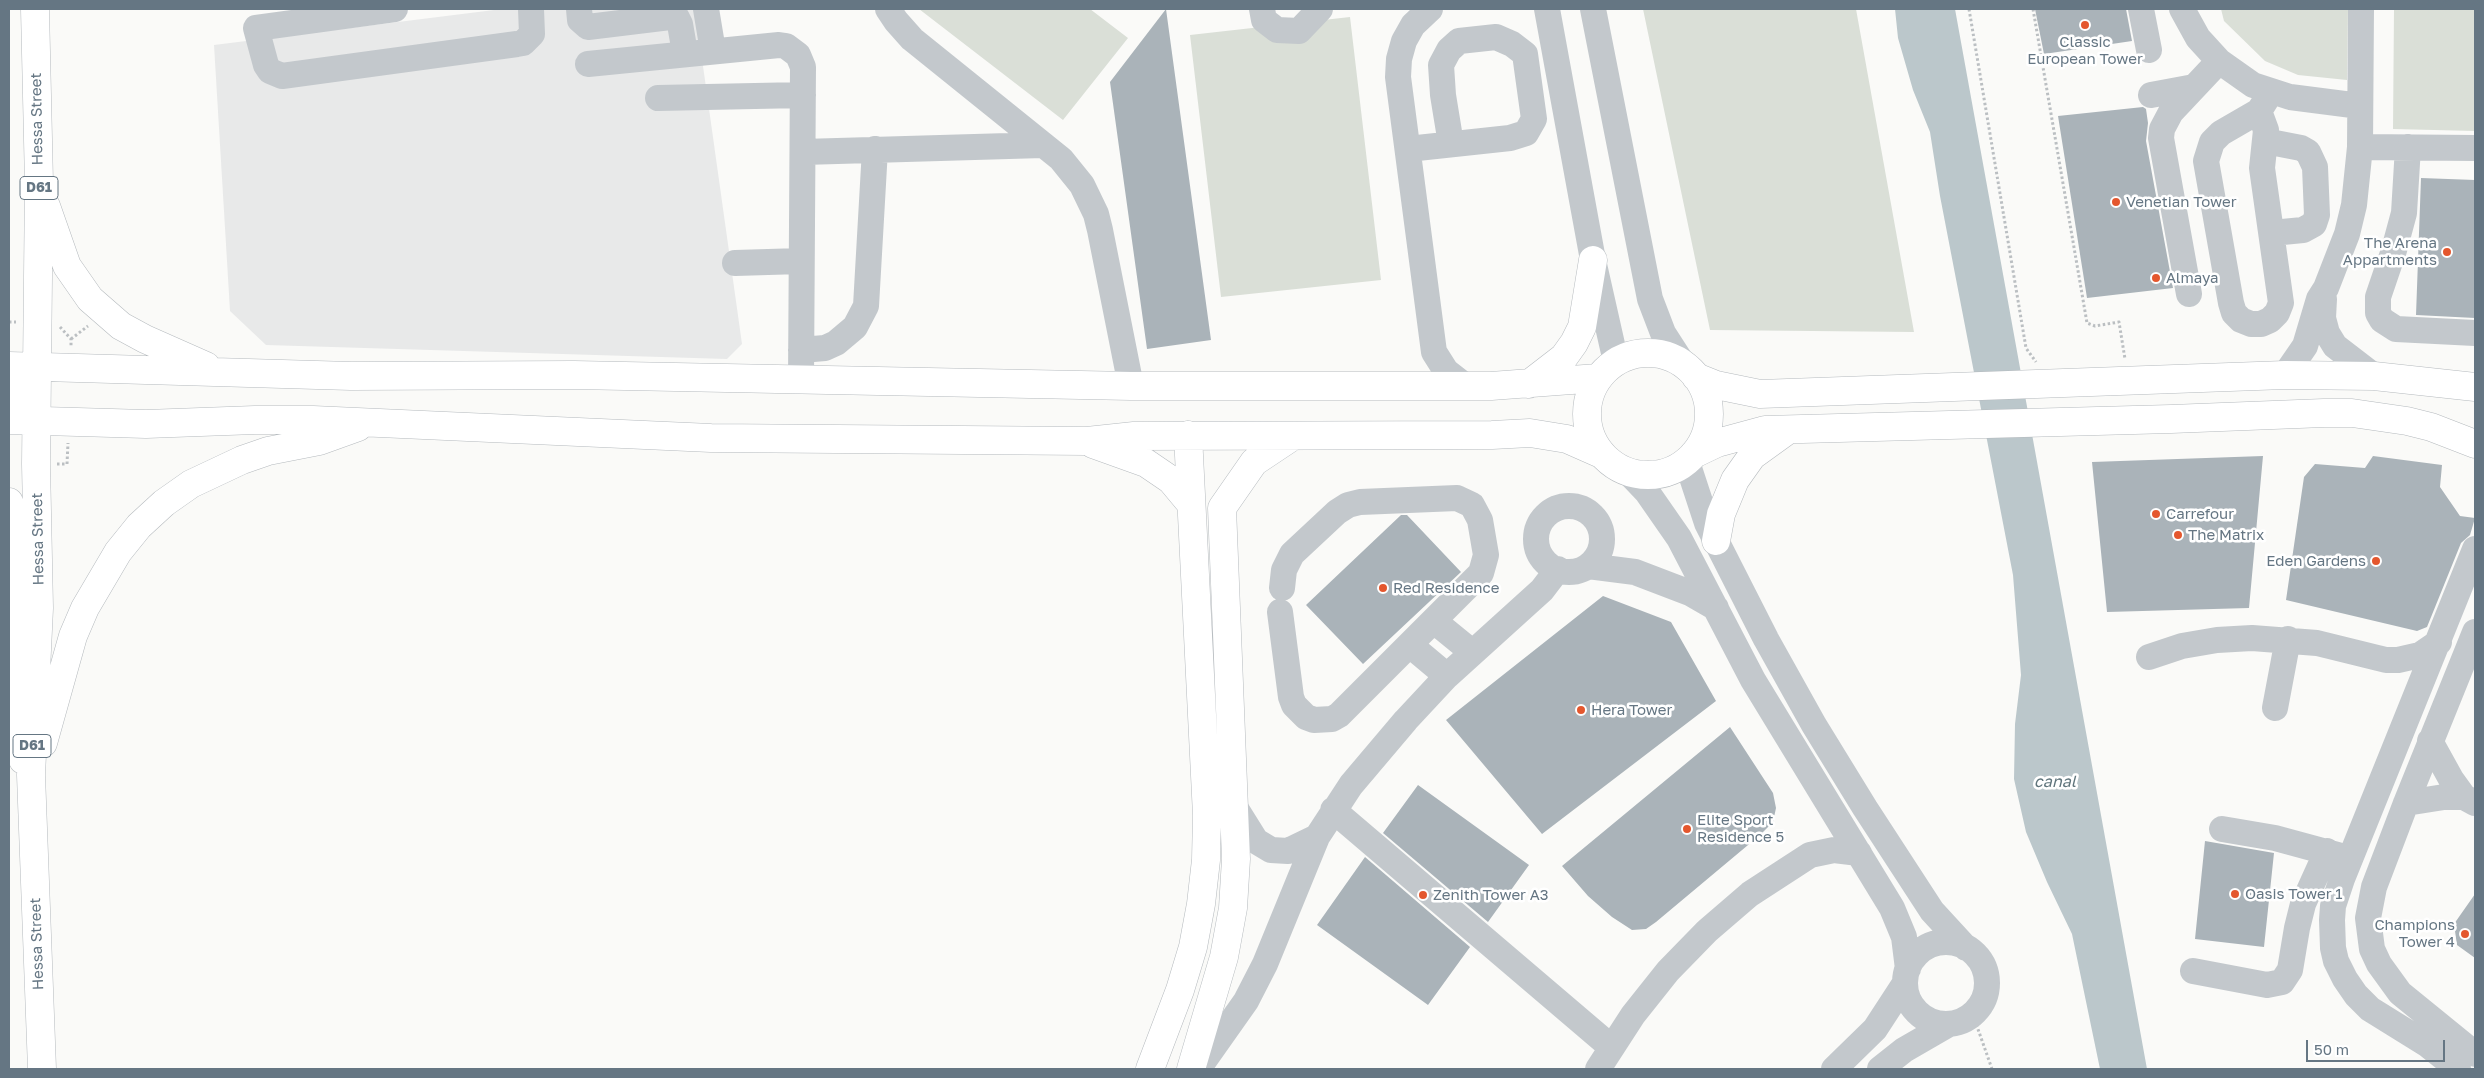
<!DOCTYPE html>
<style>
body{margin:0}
#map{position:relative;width:2484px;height:1078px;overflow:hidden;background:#fafaf8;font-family:"Golos Text",sans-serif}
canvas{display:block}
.frame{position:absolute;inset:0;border:10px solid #657683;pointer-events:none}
.scale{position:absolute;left:2306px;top:1040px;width:139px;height:22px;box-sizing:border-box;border:2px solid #657683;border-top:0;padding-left:6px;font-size:15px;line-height:18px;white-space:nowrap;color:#657683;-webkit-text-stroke:4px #fff;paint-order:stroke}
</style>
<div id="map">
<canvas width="2484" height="1078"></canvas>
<div class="frame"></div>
<div class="scale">50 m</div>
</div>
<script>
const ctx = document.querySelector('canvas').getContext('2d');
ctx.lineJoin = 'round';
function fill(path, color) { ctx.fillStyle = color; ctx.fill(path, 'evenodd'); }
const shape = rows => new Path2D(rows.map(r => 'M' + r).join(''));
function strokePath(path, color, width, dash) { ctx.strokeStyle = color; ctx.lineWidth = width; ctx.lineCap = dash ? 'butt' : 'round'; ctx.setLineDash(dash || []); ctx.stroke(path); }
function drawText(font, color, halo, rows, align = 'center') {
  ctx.font = font + ' "Golos Text",sans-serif'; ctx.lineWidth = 5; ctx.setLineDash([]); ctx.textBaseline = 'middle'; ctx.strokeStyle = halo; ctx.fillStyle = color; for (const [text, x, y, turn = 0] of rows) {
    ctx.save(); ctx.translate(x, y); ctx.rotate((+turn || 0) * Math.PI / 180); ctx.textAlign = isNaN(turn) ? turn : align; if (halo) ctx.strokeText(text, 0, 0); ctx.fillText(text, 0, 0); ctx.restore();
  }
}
fill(shape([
 [502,9,695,9,742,344,727,359,266,345,230,311,214,45]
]), '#e8e9e9');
fill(shape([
 [919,9,1090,9,1128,38,1063,120],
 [1643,9,1856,9,1914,332,1710,330],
 [2221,9,2348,9,2347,80,2298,75,2265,61,2224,21],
 [2394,9,2475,9,2475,131,2393,129],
 [1350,17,1381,280,1221,297,1190,35]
]), '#dadfd7');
fill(shape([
 [1895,9,1955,9,2147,1069,2100,1069,2072,934,2047,882,2026,832,2014,779,2015,724,2021,675,2013,575,1940,196,1930,132,1913,90,1898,38]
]), '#bbc7cb');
fill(shape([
 [1166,9,1211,340,1147,349,1110,82],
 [2035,9,2126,9,2132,41,2044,54],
 [2143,107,2146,109,2148,123,2146,141,2173,288,2087,298,2058,116],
 [2421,178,2475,180,2475,318,2416,315],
 [2263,456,2249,608,2107,612,2092,462],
 [2373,456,2442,465,2440,487,2460,516,2475,518,2470,535,2461,543,2427,627,2417,631,2286,600,2304,477,2315,464,2365,468],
 [1401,515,1407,515,1461,572,1363,664,1306,605],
 [1603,596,1671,622,1716,701,1542,834,1446,720],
 [1730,727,1773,793,1776,808,1773,822,1760,835,1656,922,1646,929,1632,930,1612,917,1588,896,1562,866],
 [1418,785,1529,865,1488,922,1383,833],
 [2205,841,2274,853,2264,947,2195,939],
 [1365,857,1470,947,1428,1005,1317,925],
 [2475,894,2475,958,2457,945,2454,924]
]), '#aab3b9');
const major = shape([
 [35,9,39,183,36,464,39,608,31,775,42,1069],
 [46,206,67,266,90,299,121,326,145,339,206,366],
 '1587 414a61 61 0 1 1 122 0a61 61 0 1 1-122 0Z',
 [9,366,351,376,574,375,1131,386,1491,386,1598,378],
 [1696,377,1716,385,1760,394,2285,375,2374,376,2475,387],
 [9,384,18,403,38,422],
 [1529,384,1564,357,1574,343,1582,327,1593,260],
 [9,420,146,424,255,420,313,420,711,438,1087,441,1134,436,1492,435,1530,433,1567,439,1601,454],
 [1093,444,1146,463,1171,480,1191,504],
 [1694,454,1717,443,1765,430,2171,419,2324,413,2352,413,2407,421,2431,427,2475,444],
 [9,502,14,720,18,749,23,760],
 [1716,541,1721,514,1735,480,1752,456,1788,430],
 [43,743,73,636,85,608,118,552,139,526,164,503,191,484,242,460,268,451,319,441,358,427],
 [1150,1069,1180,990,1193,947,1201,904,1206,860,1207,815,1188,435],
 [1191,1069,1224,957,1233,908,1236,859,1222,508,1254,462,1293,436]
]);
strokePath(major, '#b5babe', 29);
strokePath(shape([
 [1969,9,2026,348,2036,362],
 [2033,9,2087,323,2095,326,2119,322,2125,359],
 [9,322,16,322],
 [60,327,71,339,71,346],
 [71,339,88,326],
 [57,464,67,464,68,443],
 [1973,1015,1992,1069]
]), '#bbbfc2', 3, [2.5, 2.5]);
strokePath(shape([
 [395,9,256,28,266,65,270,71,282,76,517,44,523,43,532,34,531,9],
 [579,9,580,20,588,27,670,17,677,18,680,24,685,53],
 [706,9,713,51],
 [888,9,896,21,912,39,1061,159,1082,185,1096,214,1100,230,1131,386],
 [1262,9,1264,20,1277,30,1299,31,1320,9],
 [1430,9,1413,25,1404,41,1399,59,1398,77,1434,352,1446,371,1464,385],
 [1547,9,1593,260,1616,362],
 [1593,9,1650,299,1663,333,1683,364],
 [2141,9,2149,50],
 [2182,9,2198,38,2219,61,2253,85,2290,97,2360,106],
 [588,64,779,45,786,46,798,55,803,67,801,380],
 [2151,95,2194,87],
 [658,98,803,95],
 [2259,111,2266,130,2262,168,2281,303,2277,313,2270,320,2261,324,2251,324,2241,320,2234,313,2231,303,2206,161,2212,142,2221,133,2259,111,2271,92],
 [2265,141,2301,148,2308,152,2315,167,2317,215,2314,224,2303,230,2272,233],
 [2360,147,2475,148],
 [2408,147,2404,213,2394,250,2378,297,2378,313,2382,320,2396,329,2475,333],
 [1408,149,1510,138,1526,133,1534,119,1525,54,1512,44,1496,37,1459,41,1449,50,1441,65,1443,95,1451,144],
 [803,152,1043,145],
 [735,263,801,261],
 [2189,294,2161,138,2162,129,2171,112,2219,61],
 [2324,299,2323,318,2327,333,2335,346,2374,376],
 [801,350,825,348,836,343,855,327,866,306,875,149],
 [2285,375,2305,346,2319,299,2326,288,2347,234,2354,205,2360,147,2361,9],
 [1687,462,1707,523,1766,639,1814,725,1865,808,1932,911,1966,948],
 [1628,472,1647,492,1679,538,1753,680,1892,908,1904,937,1908,969],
 '1536 539a33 33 0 1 1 66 0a33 33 0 1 1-66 0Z',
 [1588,566,1635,572,1690,593,1716,608],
 [1280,612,1291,697,1294,705,1306,717,1314,720,1332,719,1339,715,1481,573,1486,555,1480,520,1472,505,1457,498,1360,502,1348,505,1337,512,1292,554,1284,570,1282,588],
 [1434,621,1472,652],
 [2475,632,2406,803,2374,887,2368,918,2372,949,2379,964,2400,993,2475,1054],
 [1410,645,1447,676],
 [2149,657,2182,646,2217,640,2252,638,2317,643,2386,660,2398,660,2420,655,2439,642],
 [2275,708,2288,639],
 [2430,741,2451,779,2464,797,2475,803],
 [2406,803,2444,797,2464,797],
 [1236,809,1256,841,1271,850,1288,851,1317,837],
 [1333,810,1611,1047],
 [2222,829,2275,838,2345,857],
 '1905 983a41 41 0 1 1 82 0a41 41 0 1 1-82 0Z',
 [2193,971,2267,985,2282,982,2290,970,2297,928,2303,904,2327,851],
 [1198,1069,1246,1001,1265,964,1317,837,1351,785,1406,720,1447,676,1542,590,1558,569],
 [1598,1069,1633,1015,1668,971,1707,931,1750,894,1810,855,1834,850,1859,853],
 [1834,1069,1875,1029,1905,983],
 [1880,1069,1904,1050,1949,1024],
 [2458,1069,2428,1045,2370,1009,2356,995,2345,979,2336,961,2333,948,2332,920,2333,906,2342,879,2475,549]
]), '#c3c8cc', 26);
strokePath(major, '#fff', 28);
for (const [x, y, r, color] of [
 [2085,25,5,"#e4572e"],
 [2116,202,5,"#e4572e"],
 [2447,252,5,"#e4572e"],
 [2156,278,5,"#e4572e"],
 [2156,514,5,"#e4572e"],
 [2178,535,5,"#e4572e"],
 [2376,561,5,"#e4572e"],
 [1383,588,5,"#e4572e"],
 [1581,710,5,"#e4572e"],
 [1687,829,5,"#e4572e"],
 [2235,894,5,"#e4572e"],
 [1423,895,5,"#e4572e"],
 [2465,934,5,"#e4572e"]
]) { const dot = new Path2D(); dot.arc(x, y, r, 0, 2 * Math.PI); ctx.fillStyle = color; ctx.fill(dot); strokePath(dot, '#fff', 2); }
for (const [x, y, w] of [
 [39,188,38],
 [32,746,38]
]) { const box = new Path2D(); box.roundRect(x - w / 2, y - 11.5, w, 23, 4); ctx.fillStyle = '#fff'; ctx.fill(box); strokePath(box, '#657683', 1); }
drawText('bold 14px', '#657683', null, [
 ["D61",39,188],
 ["D61",32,746]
]);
drawText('15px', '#657683', '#fff', [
 ["Classic",2085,42,"center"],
 ["European Tower",2085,59,"center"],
 ["Venetian Tower",2126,202],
 ["The Arena",2437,243,"right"],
 ["Appartments",2437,260,"right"],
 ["Almaya",2166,278],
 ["Carrefour",2166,514],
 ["The Matrix",2188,535],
 ["Eden Gardens",2366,561,"right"],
 ["Red Residence",1393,588],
 ["Hera Tower",1591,710],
 ["Elite Sport",1697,820],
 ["Residence 5",1697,837],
 ["Oasis Tower 1",2245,894],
 ["Zenith Tower A3",1433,895],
 ["Champions",2455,925,"right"],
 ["Tower 4",2455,942,"right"]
], 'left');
drawText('15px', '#657683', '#fff', [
 ["Hessa Street",37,119,-91],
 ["Hessa Street",38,539,-91],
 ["Hessa Street",37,944,-92]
]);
drawText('italic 16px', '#60757c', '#fff', [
 ["canal",2055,782]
]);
</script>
